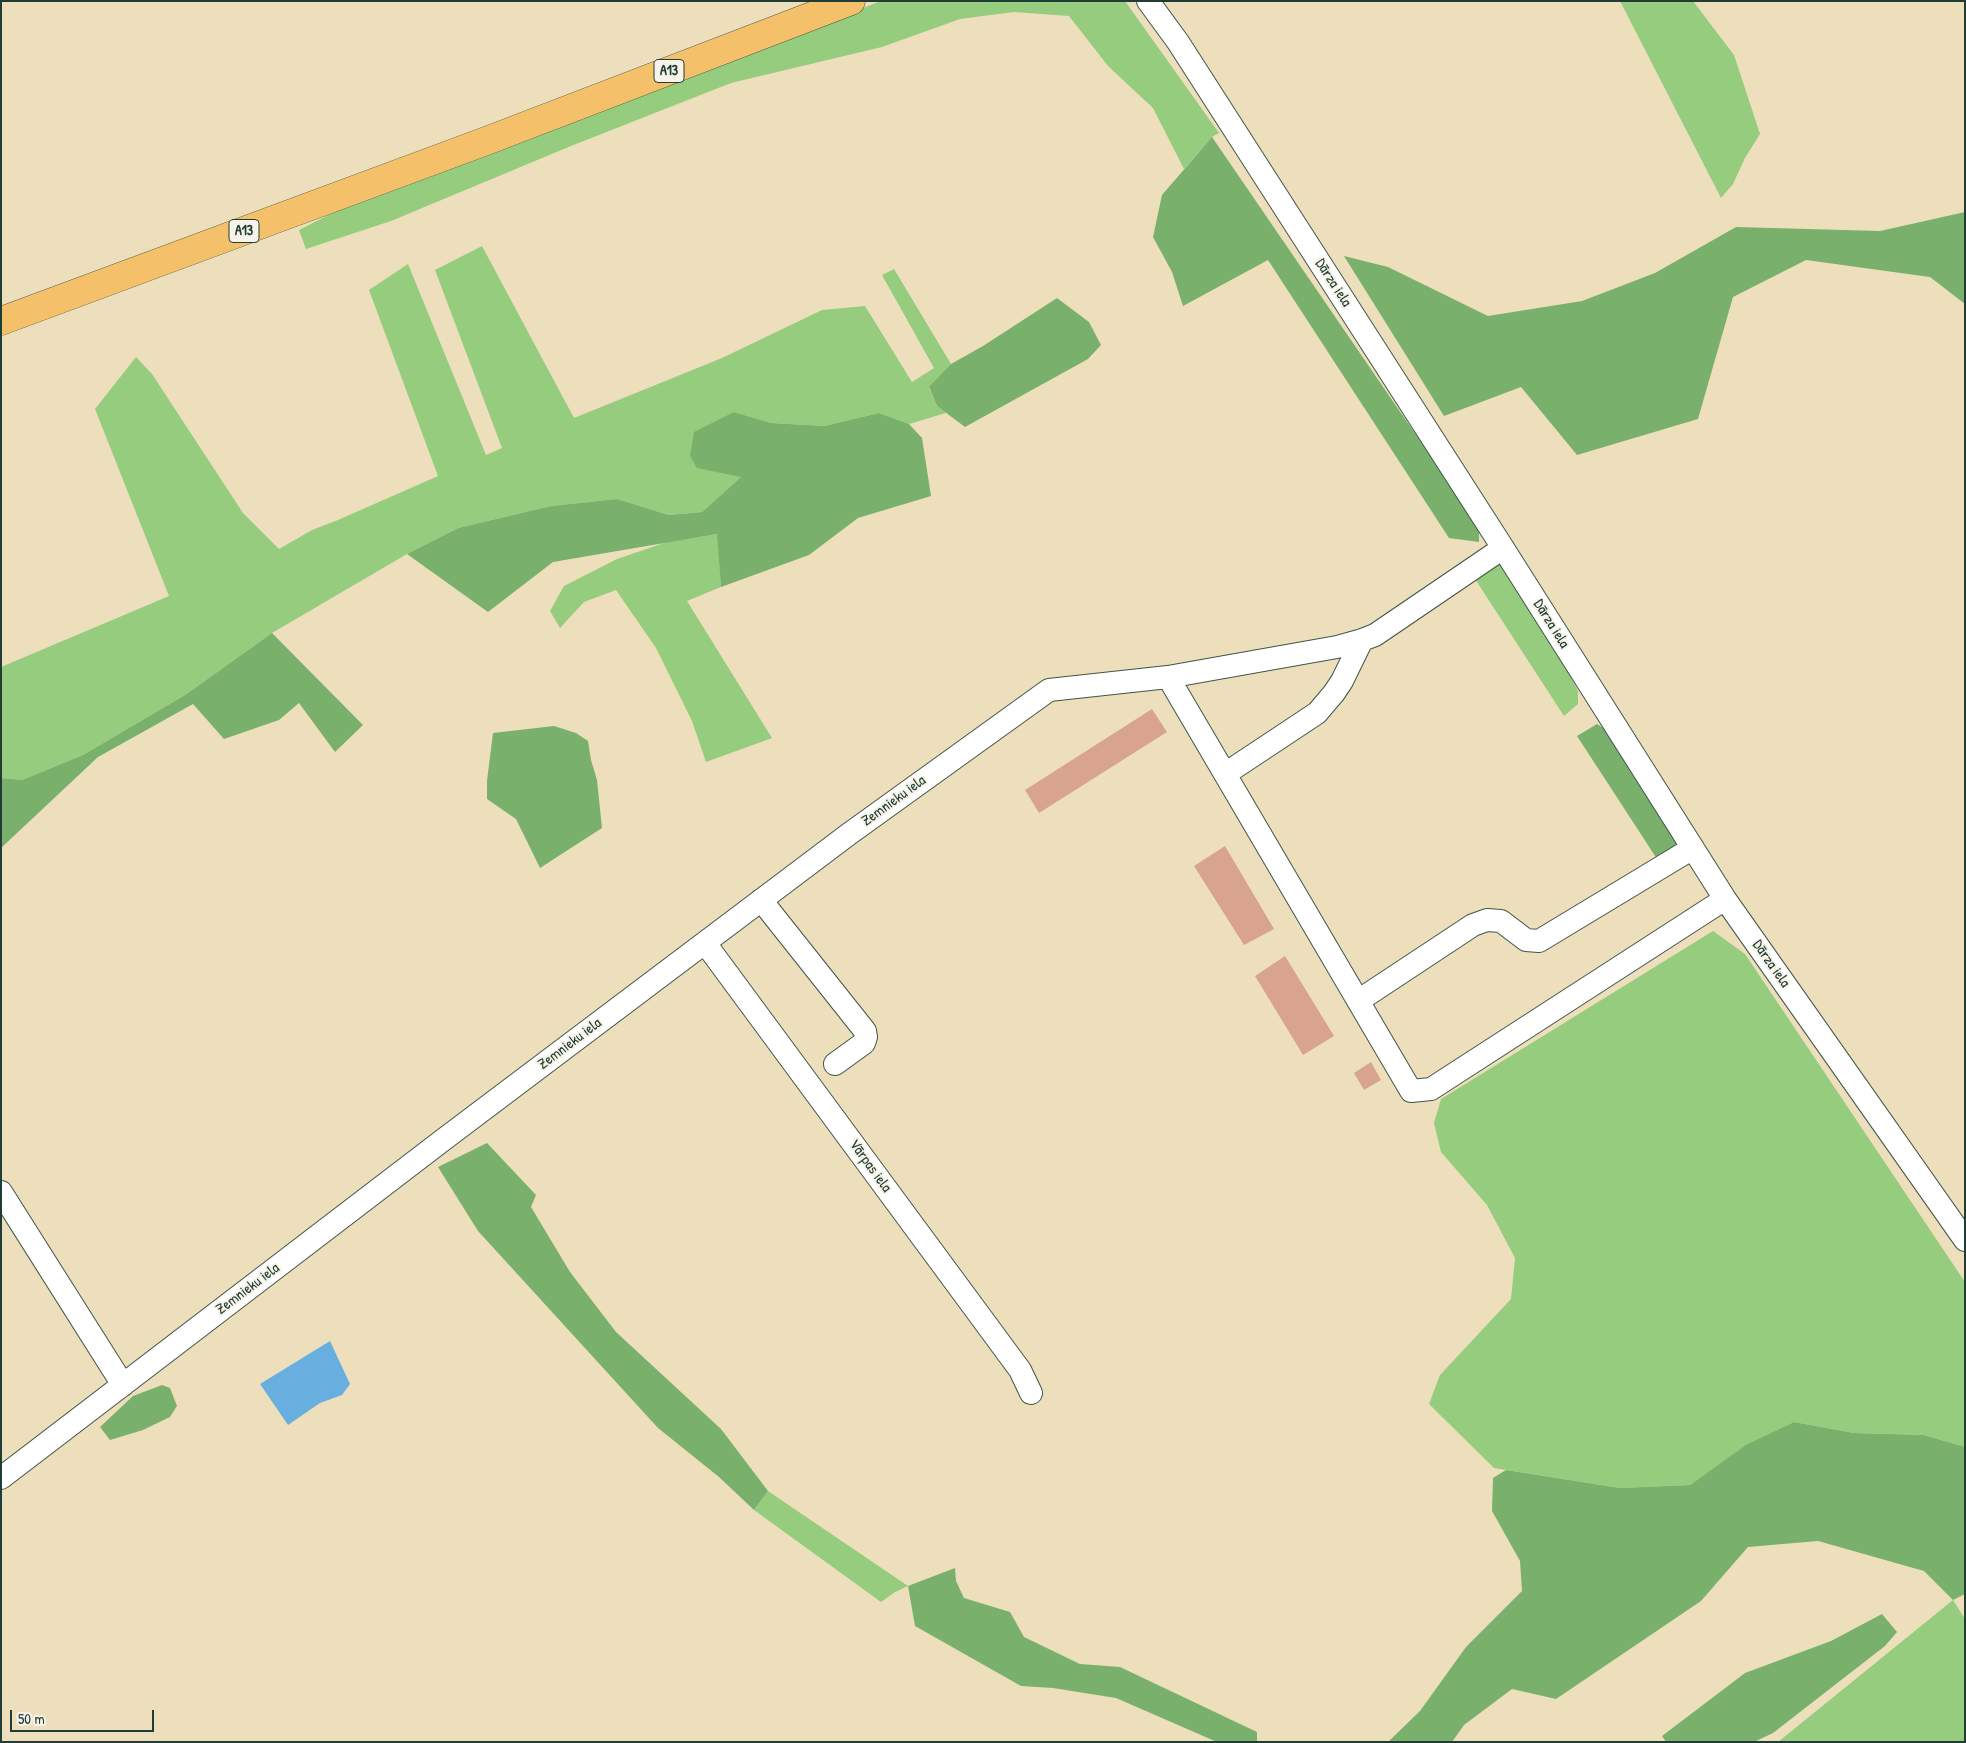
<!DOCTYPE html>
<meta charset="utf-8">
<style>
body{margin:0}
#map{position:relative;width:1966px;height:1743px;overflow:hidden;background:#eedfbc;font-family:"Patrick Hand",sans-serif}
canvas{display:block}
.frame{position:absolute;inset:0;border:2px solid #1f3d34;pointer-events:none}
.scale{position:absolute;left:10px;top:1710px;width:144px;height:22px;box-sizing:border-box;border:2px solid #1f3d34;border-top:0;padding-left:6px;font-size:15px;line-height:18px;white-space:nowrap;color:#1f3d34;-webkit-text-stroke:4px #f7f3e8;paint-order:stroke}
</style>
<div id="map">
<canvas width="1966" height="1743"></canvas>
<div class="frame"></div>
<div class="scale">50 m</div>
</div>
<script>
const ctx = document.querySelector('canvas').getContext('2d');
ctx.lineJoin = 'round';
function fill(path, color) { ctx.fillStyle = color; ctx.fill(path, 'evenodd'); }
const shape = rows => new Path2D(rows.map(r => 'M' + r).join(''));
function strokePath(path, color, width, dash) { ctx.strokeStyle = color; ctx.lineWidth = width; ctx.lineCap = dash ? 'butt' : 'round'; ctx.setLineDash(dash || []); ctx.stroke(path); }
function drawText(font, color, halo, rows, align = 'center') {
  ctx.font = font + ' "Patrick Hand",sans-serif'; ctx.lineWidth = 4; ctx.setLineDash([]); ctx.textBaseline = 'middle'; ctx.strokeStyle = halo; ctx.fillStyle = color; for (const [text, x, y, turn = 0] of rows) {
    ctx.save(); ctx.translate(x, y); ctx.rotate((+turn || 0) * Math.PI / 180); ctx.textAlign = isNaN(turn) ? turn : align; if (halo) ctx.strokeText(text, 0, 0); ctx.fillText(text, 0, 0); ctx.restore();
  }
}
fill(shape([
 [881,1,1125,1,1219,133,1212,137,1184,169,1153,108,1108,66,1069,16,1014,12,960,19,882,47,731,83,571,146,391,221,306,249,299,230,348,205,489,155,665,84],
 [1620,1,1693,1,1734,55,1760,134,1745,158,1733,184,1721,198],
 [482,246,574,418,722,358,822,310,865,306,912,382,934,368,882,275,894,269,951,364,929,388,937,406,946,413,909,424,879,413,824,426,771,423,734,412,741,477,702,512,669,515,617,499,551,506,458,528,407,554,272,633,185,695,83,755,22,780,1,778,1,667,169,596,95,409,136,357,152,374,243,513,279,549,312,530,338,520,438,476,369,290,408,264,486,455,502,448,435,270],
 [718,534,721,587,687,601,772,738,706,762,692,721,656,648,616,590,584,602,560,628,550,611,564,586,617,559,667,542],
 [1499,560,1556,647,1578,691,1578,704,1564,716,1475,579],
 [1713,931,1745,954,1965,1282,1965,1447,1924,1435,1854,1433,1794,1422,1746,1446,1690,1485,1620,1488,1494,1468,1429,1404,1440,1375,1511,1299,1515,1258,1487,1205,1441,1152,1434,1123,1441,1099],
 [768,1491,908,1586,895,1592,881,1602,754,1510],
 [1953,1600,1965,1619,1965,1742,1778,1742]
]), '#96cc7d');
fill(shape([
 [1212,137,1479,527,1479,542,1449,538,1268,260,1183,306,1172,272,1153,237,1162,195],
 [1965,212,1965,304,1930,277,1806,260,1733,297,1698,419,1577,455,1521,387,1444,416,1344,256,1388,267,1488,316,1582,301,1655,273,1736,227,1880,231],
 [1057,298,1089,322,1101,345,1088,359,965,427,937,406,929,387,951,364,983,346],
 [734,412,771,423,824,426,879,413,909,424,922,438,931,496,858,518,809,555,721,587,717,534,553,562,488,612,407,554,458,528,551,506,617,499,669,515,702,512,741,477,697,468,690,456,694,432],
 [272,633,363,725,335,752,299,703,279,720,224,739,193,704,98,757,1,848,1,778,22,780,83,755,185,695],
 [1597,724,1610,732,1682,849,1659,862,1577,736],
 [554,726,576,733,588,741,591,760,597,780,602,828,540,868,516,819,487,799,487,781,493,733],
 [487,1143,536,1195,531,1207,570,1272,616,1332,721,1429,768,1491,754,1510,719,1477,658,1428,478,1231,438,1167],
 [162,1385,170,1388,177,1406,170,1417,143,1430,110,1440,100,1427,133,1396],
 [1794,1422,1854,1433,1924,1435,1965,1447,1965,1594,1953,1600,1924,1571,1818,1541,1748,1547,1701,1601,1556,1699,1512,1689,1464,1725,1452,1742,1388,1742,1420,1711,1466,1647,1522,1591,1520,1561,1492,1511,1493,1478,1506,1470,1620,1488,1690,1485,1746,1445],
 [955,1568,956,1581,964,1598,1010,1612,1024,1637,1080,1664,1120,1667,1257,1732,1257,1742,1217,1742,1116,1698,1053,1688,1021,1686,915,1626,908,1586],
 [1882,1614,1897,1632,1885,1646,1773,1733,1754,1742,1666,1742,1662,1736,1745,1673,1831,1641]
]), '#78b06c');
fill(shape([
 [330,1341,350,1384,342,1395,320,1403,288,1425,260,1384]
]), '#68afdf');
fill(shape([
 [1152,709,1167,732,1039,813,1025,790],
 [1225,846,1274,929,1244,945,1194,866],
 [1285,956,1334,1036,1303,1055,1255,976],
 [1371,1062,1381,1080,1364,1090,1354,1073]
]), '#d9a48e');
const minor = shape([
 [1148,1,1178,42,1503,548,1725,899,1965,1240],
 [1168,677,1411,1091,1431,1089,1725,899],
 [1225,774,1317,713,1334,693,1342,681,1362,640],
 [761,900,865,1031,866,1037,864,1043,835,1064],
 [705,943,1020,1370,1031,1393],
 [1358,1001,1473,925,1487,920,1501,921,1526,940,1539,941,1693,848],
 [1,1192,123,1385],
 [1,1478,443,1140,849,834,1049,690,1168,677,1337,647,1362,640,1375,635,1503,548]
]);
const highway = shape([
 [1,321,486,141,851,1]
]);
strokePath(minor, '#3e5548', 24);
strokePath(highway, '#3e5548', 29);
strokePath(minor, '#fff', 22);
strokePath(highway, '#f4c16a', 28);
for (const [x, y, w] of [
 [669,71,30],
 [244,231,30]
]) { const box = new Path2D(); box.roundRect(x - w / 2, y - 11.5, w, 23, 4); ctx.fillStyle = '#f7f3e8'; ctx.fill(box); strokePath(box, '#1f3d34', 1); }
drawText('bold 14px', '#1f3d34', null, [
 ["A13",669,71],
 ["A13",244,231]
]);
drawText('15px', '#1f3d34', '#f7f3e8', [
 ["Dārza iela",1333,283,57],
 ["Dārza iela",1551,624,58],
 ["Zemnieku iela",894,801,-36],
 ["Dārza iela",1771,964,55],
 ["Zemnieku iela",570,1044,-37],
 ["Vārpas iela",870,1166,54],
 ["Zemnieku iela",248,1289,-37]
]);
</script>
